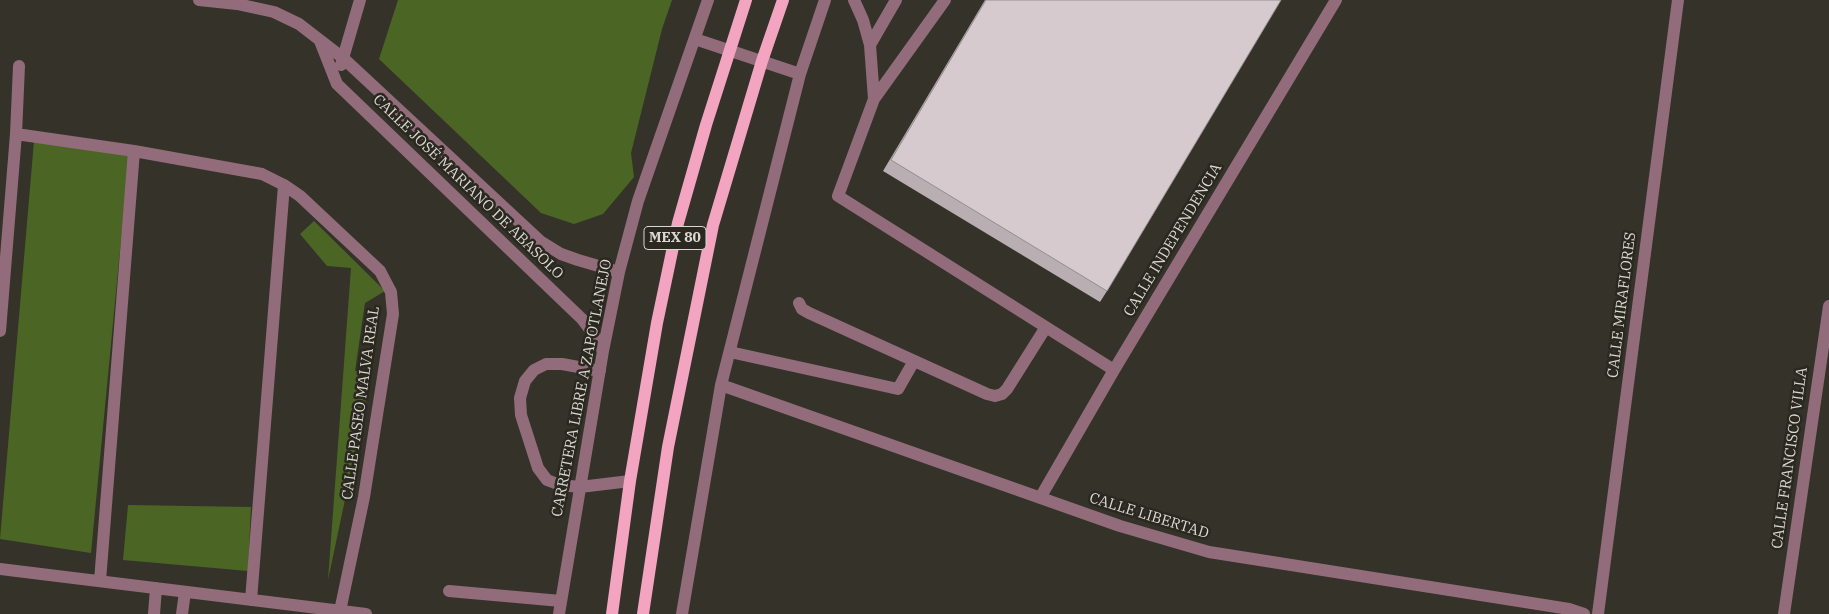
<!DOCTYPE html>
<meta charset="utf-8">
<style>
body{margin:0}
canvas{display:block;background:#343229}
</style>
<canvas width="1829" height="614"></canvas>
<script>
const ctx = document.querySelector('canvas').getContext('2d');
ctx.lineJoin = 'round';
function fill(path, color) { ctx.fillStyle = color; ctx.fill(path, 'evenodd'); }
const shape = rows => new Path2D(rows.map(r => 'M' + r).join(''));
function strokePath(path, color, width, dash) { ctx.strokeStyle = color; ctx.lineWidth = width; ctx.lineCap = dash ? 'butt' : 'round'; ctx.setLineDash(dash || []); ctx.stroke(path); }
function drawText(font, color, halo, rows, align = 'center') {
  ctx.font = font + ' "IBM Plex Serif",serif'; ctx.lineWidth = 5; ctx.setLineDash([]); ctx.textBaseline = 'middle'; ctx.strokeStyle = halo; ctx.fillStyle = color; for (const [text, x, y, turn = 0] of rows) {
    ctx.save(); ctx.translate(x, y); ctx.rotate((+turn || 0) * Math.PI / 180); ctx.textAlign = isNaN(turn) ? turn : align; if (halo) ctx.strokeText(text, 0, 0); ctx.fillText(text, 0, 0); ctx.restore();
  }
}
fill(shape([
 [398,0,672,0,662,29,631,153,634,177,603,214,574,224,541,213,379,59],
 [34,141,129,156,91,553,0,539],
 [314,221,385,291,365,303,355,371,372,372,328,580,351,268,327,266,300,234],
 [128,505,251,507,248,571,123,560]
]), '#4b6524');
strokePath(shape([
 [199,0,237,4,274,12,299,24,343,58,540,241,561,254,578,260,619,272],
 [854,0,863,20,870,45,874,99],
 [945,0,874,99,838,196,1114,370],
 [695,39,800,74],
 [320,41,337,84,582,319,594,335,603,351],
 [870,45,896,0],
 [341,65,360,0],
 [16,134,134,151,262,174,284,185,300,196,380,271,391,292,393,314,364,497,340,611],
 [799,303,802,309,809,313,987,394,995,396,1002,394,1007,389,1046,327],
 [0,331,16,134,19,66],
 [730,352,898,389,914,361],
 [600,371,562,364,546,364,534,370,525,381,520,398,521,415,538,468,547,480,560,485,580,487,630,481],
 [721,385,1120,526,1209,552,1569,609,1584,614],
 [1040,498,1114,370,1336,0],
 [0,569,366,614],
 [100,581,134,151],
 [449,591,561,601],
 [251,600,284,185],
 [154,614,156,588],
 [182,614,185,592],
 [559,614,603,351,619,272,638,201,708,0],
 [682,614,721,385,800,74,825,0],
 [1598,614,1678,0],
 [1784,614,1829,306]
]), '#926c7a', 12);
strokePath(shape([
 [612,614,630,481,657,323,678,223,706,125,746,0],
 [643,614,668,447,713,225,762,61,783,0]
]), '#f2a4c1', 12);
fill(shape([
 [985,0,1281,0,1107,291,1100,302,883,171]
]), '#b9aeb1');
const building = shape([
 [986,0,1281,0,1107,291,891,160,986,0]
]);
fill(building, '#d7cace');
strokePath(building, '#968d90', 1);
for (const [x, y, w] of [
 [675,238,62]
]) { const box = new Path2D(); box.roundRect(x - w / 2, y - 11.5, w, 23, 4); ctx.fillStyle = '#2a281f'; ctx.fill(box); strokePath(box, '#d9d8d2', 1); }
drawText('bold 14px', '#d9d8d2', null, [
 ["MEX 80",675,238]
]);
drawText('15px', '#d9d8d2', '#2a281f', [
 ["CALLE JOSÉ MARIANO DE ABASOLO",468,187,44],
 ["CALLE INDEPENDENCIA",1173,240,-59],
 ["CALLE MIRAFLORES",1622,305,-83],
 ["CARRETERA LIBRE A ZAPOTLANEJO",582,388,-79],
 ["CALLE PASEO MALVA REAL",361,403,-82],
 ["CALLE FRANCISCO VILLA",1790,458,-82],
 ["CALLE LIBERTAD",1149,516,17]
]);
</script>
